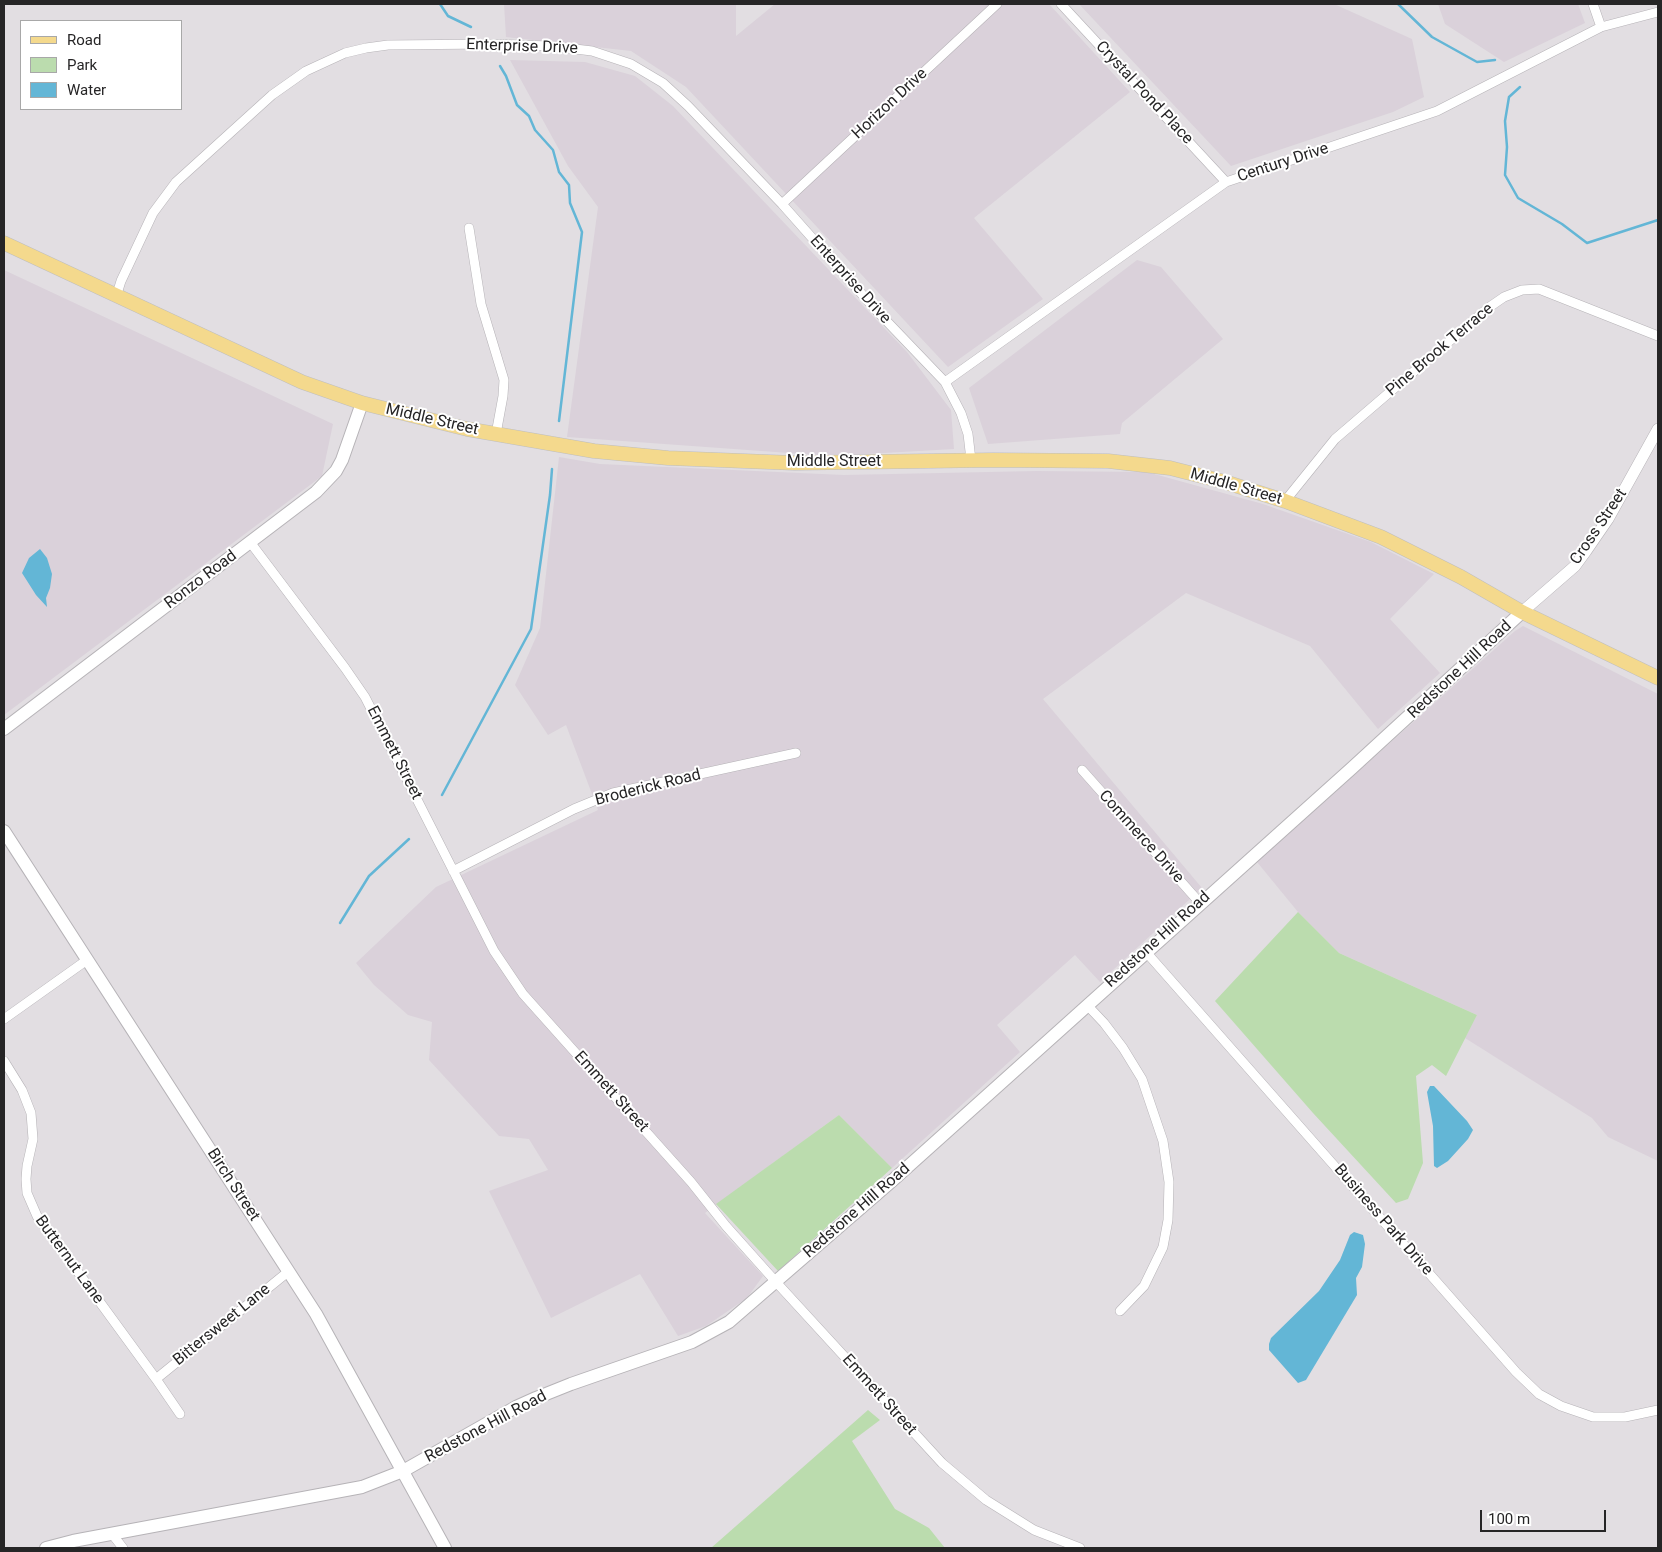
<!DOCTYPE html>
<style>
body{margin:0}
#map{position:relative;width:1662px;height:1552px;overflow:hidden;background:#e2dee2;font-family:Roboto,sans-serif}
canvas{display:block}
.frame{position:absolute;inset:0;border:5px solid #262526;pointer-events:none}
.legend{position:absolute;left:20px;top:20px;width:162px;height:90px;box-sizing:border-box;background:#fff;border:1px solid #a8a8a8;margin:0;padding:6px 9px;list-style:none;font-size:15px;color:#262526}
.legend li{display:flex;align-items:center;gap:10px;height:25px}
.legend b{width:25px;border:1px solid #a8a8a8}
.scale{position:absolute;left:1480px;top:1510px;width:126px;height:22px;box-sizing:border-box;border:2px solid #262526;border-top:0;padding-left:6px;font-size:15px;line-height:18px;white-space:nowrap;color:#262526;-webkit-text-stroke:4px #fff;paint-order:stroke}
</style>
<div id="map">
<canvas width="1662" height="1552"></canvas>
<div class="frame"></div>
<ul class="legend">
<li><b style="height:6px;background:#f4d98d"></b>Road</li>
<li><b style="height:14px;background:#bbdcae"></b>Park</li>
<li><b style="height:14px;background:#63b6d6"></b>Water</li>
</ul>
<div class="scale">100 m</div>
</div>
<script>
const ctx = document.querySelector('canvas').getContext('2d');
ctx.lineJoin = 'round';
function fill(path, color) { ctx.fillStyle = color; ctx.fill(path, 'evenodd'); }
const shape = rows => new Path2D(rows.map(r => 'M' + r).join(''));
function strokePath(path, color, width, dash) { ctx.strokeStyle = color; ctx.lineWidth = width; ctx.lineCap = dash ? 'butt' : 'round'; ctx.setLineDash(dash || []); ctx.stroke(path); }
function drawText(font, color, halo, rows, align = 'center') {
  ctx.font = font + ' Roboto,sans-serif'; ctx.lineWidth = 4; ctx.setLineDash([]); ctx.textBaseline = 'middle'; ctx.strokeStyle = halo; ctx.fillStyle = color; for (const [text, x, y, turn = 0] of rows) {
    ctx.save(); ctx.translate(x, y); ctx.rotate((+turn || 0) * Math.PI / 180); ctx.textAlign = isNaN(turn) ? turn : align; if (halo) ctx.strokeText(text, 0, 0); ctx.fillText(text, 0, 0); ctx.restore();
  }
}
fill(shape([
 [504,4,736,4,736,36,775,4,1049,4,1130,92,974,218,1043,299,948,367,686,87,631,51,506,37],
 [1079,4,1334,4,1412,39,1424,97,1393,112,1231,166],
 [1438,4,1578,4,1585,23,1504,62,1445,24],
 [510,60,585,62,635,76,673,106,907,352,951,410,954,449,831,456,567,437,598,207,568,166],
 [1137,260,1161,267,1223,339,1122,423,1120,434,988,444,969,388],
 [4,270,333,424,322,476,4,715],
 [559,457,600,464,844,475,1036,471,1147,472,1263,504,1371,542,1434,574,1390,619,1440,673,1378,729,1310,646,1186,593,1043,699,1202,888,1100,982,1075,955,997,1025,1020,1052,892,1168,839,1115,705,1213,763,1276,747,1298,706,1326,678,1336,640,1274,551,1318,489,1191,548,1170,529,1139,499,1136,429,1060,432,1022,408,1015,374,985,356,963,436,887,598,810,566,725,548,735,515,685,540,628],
 [1523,626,1658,694,1658,1161,1608,1137,1592,1118,1465,1038,1477,1015,1339,953,1298,912,1257,862,1515,631]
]), '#dad1da');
fill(shape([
 [1298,912,1339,953,1477,1015,1446,1076,1432,1065,1416,1076,1423,1163,1408,1199,1396,1203,1313,1113,1215,1001],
 [839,1115,892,1168,778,1271,716,1204],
 [868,1410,880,1420,852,1441,895,1509,929,1528,945,1548,711,1548]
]), '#bbdcae');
fill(shape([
 [40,549,47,558,52,574,50,588,46,598,47,607,36,595,22,573,29,558],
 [1430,1086,1434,1086,1467,1121,1473,1130,1468,1139,1448,1161,1437,1168,1434,1166,1433,1126,1427,1092],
 [1354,1232,1363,1235,1365,1244,1362,1267,1356,1278,1357,1295,1306,1380,1298,1383,1269,1350,1269,1344,1271,1338,1319,1291,1340,1260,1350,1235]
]), '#63b6d6');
strokePath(shape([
 [440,4,448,16,471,27],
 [1398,4,1432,37,1477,62,1495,60],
 [500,66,506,76,517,105,529,116,535,130,553,150,559,172,569,185,570,203,582,232,559,421],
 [1520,87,1509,97,1505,121,1507,147,1505,175,1518,198,1562,224,1587,243,1658,220],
 [442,795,531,629,550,495,552,469],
 [340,923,369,876,409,839]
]), '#63b6d6', 2.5);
const minor = shape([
 [1061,4,1226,182],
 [1593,4,1601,27],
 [782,204,997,4],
 [469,228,481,304,504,380,503,396,496,434],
 [116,297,121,281,153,213,176,182,272,95,306,71,345,53,366,48,388,45,490,44,550,46,592,51,631,64,663,83,688,106,782,204,876,310,945,382,961,413,968,434,971,460],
 [945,382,1226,182,1437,111,1601,27,1658,12],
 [1285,501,1335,439,1488,308,1504,297,1522,290,1539,289,1658,336],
 [250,542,345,668,365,697,494,951,523,994,691,1182,726,1226,776,1282,942,1463,986,1500,1034,1530,1080,1548],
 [1082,770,1200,903],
 [453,871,574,809,613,793,796,753],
 [1146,952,1516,1372,1539,1394,1561,1406,1593,1417,1625,1417,1658,1410],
 [1087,1005,1104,1023,1123,1048,1142,1079,1163,1141,1169,1182,1168,1220,1163,1247,1144,1286,1120,1311],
 [4,1019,87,960],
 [4,1061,22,1090,31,1113,33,1139,27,1166,26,1179,27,1193,37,1216,156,1379,180,1414],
 [156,1379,289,1271],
 [112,1534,123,1548]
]);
const tertiary = shape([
 [1522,612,1575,566,1586,551,1608,519,1658,429]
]);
const secondary = shape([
 [4,729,316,492,336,471,342,460,362,403],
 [4,831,316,1314,445,1548],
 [46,1548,73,1541,362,1487,403,1471,516,1407,536,1398,571,1384,692,1342,729,1322,893,1180,1352,768,1522,612]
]);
const primary = shape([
 [4,243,302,382,362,403,467,429,594,451,668,458,795,463,993,460,1108,461,1170,468,1225,482,1285,501,1381,537,1461,577,1522,612,1658,678]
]);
strokePath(minor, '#b6b3b7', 10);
strokePath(tertiary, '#b6b3b7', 12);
strokePath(secondary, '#b6b3b7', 14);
strokePath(primary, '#bebebe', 15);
strokePath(minor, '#fff', 9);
strokePath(tertiary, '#fff', 11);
strokePath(secondary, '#fff', 12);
strokePath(primary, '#f4d98d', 14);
drawText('16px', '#262526', '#fff', [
 ["Enterprise Drive",522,47,2],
 ["Crystal Pond Place",1144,93,47],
 ["Horizon Drive",890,104,-43],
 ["Century Drive",1283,163,-18],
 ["Enterprise Drive",850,280,48],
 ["Pine Brook Terrace",1440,350,-40],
 ["Middle Street",432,420,13],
 ["Middle Street",834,462],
 ["Middle Street",1236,487,16],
 ["Cross Street",1599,527,-56],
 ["Ronzo Road",201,580,-37],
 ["Redstone Hill Road",1460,670,-43],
 ["Emmett Street",394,753,63],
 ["Broderick Road",648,788,-14],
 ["Commerce Drive",1141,837,48],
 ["Redstone Hill Road",1158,940,-42],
 ["Emmett Street",611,1092,48],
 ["Birch Street",233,1185,57],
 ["Redstone Hill Road",857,1211,-41],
 ["Business Park Drive",1383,1220,49],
 ["Butternut Lane",69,1260,54],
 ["Bittersweet Lane",222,1325,-39],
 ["Emmett Street",879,1395,48],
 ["Redstone Hill Road",486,1427,-28]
]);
</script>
